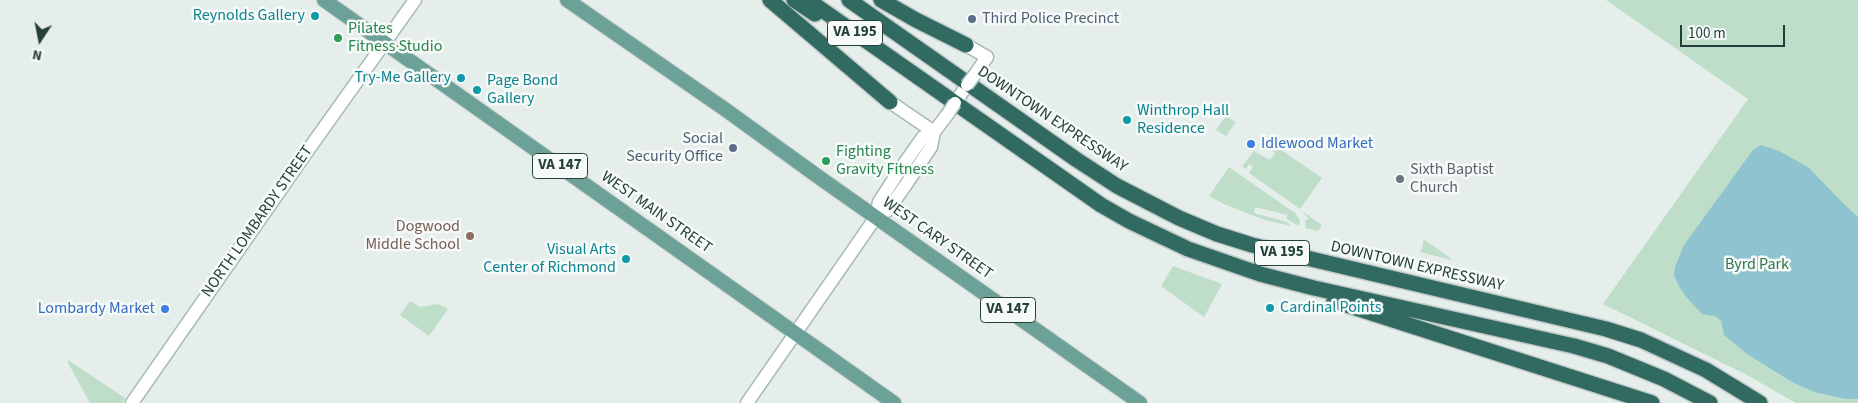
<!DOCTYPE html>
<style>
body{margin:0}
#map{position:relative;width:1858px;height:403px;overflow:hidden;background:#e5eeea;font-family:"Source Sans 3",sans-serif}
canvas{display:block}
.north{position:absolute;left:15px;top:15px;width:50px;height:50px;-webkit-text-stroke:4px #f6faf8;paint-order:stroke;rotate:191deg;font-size:14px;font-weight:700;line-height:20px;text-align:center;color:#243f39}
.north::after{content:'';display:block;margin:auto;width:18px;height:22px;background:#243f39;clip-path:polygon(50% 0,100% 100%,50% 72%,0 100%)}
.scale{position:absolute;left:1680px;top:25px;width:105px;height:22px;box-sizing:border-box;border:2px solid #243f39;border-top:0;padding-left:6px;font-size:15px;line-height:18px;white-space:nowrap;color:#243f39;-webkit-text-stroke:4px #f6faf8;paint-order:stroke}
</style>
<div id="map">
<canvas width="1858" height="403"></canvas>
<div class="north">N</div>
<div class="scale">100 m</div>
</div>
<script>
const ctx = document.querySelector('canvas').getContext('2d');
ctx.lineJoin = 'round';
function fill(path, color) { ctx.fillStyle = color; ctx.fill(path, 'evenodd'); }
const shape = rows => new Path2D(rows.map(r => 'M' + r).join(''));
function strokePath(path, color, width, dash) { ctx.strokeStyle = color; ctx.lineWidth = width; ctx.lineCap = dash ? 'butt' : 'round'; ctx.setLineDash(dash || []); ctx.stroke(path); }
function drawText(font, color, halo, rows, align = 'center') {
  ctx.font = font + ' "Source Sans 3",sans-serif'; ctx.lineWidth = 5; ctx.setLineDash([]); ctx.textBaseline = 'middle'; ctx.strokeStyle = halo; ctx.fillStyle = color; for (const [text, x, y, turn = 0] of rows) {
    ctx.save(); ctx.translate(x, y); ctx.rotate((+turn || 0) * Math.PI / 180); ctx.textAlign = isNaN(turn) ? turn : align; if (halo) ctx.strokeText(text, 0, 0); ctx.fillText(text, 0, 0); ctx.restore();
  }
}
fill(shape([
 [1606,0,1858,0,1858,403,1796,403,1745,374,1603,304,1748,99],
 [1226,116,1236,122,1226,136,1216,130],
 [1271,143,1322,178,1300,209,1249,173,1253,167,1249,164,1246,169,1242,166,1254,151,1270,160,1275,153,1268,147],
 [1229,167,1295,213,1300,220,1299,226,1287,219,1287,215,1255,207,1254,213,1287,222,1291,226,1265,220,1226,205,1209,196],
 [1302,211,1322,225,1318,231,1306,228,1305,220,1309,219],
 [1423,239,1452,259,1452,260,1420,252,1423,245],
 [1173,266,1222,284,1204,317,1161,286],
 [410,301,420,307,438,304,448,309,429,336,400,315],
 [68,360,125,398,123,403,90,403,68,363]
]), '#bfdec9');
fill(shape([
 [1761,145,1779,151,1808,167,1843,203,1858,217,1858,399,1846,399,1814,392,1792,382,1747,354,1724,335,1721,321,1715,316,1702,314,1687,298,1680,288,1674,276,1675,267,1684,245,1753,150]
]), '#8fc3d0');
const secondary = shape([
 [966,45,987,57,976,73],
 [890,102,934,132],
 [955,103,967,85],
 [876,217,879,202,899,171,923,137,934,132],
 [132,403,306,153,415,0],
 [747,403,876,217,888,210,905,186,931,147,934,132,947,115]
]);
const primary = shape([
 [324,0,894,403],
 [567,0,726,110,820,178,1140,403]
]);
const motorway = shape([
 [770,0,890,102],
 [794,0,815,14],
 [808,0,1101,205,1129,221,1188,249,1260,274,1314,288,1574,346,1608,356,1664,379,1710,403],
 [849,0,1077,160,1117,186,1179,218,1217,234,1252,245,1606,329,1641,340,1706,370,1760,403],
 [881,0,916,20,966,45],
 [1334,301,1652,403]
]);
strokePath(secondary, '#a4b9b3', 15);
strokePath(primary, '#c2c9c8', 16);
strokePath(motorway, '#c2c9c8', 18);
strokePath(secondary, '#fff', 12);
strokePath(primary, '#6ba196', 14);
strokePath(motorway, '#316a61', 15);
const secondaryBridge = shape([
 [967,85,976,73],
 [947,115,955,103]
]);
strokePath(secondaryBridge, '#a4b9b3', 15, []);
strokePath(secondaryBridge, '#fff', 12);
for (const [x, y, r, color] of [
 [315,16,5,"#0f9aa8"],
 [972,19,5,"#5c6f8a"],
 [338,38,5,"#2e9e5b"],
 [461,78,5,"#0f9aa8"],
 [477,90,5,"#0f9aa8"],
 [1127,120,5,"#0f9aa8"],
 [1251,144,5,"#3f7fe0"],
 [733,148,5,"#5c6f8a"],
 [826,161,5,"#2e9e5b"],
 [1400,179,5,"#6b7280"],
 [470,236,5,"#8d6e63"],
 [626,259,5,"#0f9aa8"],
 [1270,308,5,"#0f9aa8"],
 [165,309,5,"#3f7fe0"]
]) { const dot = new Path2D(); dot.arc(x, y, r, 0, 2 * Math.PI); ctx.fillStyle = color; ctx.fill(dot); strokePath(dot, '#f6faf8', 2); }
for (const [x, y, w] of [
 [855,33,55],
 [560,166,55],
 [1282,253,55],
 [1008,310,55]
]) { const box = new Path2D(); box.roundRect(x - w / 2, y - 12.5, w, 25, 4); ctx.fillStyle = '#f6faf8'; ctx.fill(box); strokePath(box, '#243f39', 1); }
drawText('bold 15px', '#243f39', null, [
 ["VA 195",855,33],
 ["VA 147",560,166],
 ["VA 195",1282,253],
 ["VA 147",1008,310]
]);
drawText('16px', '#0d838f', '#f6faf8', [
 ["Reynolds Gallery",305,16],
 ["Try-Me Gallery",451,78],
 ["Page Bond",487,81,"left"],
 ["Gallery",487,99,"left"],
 ["Winthrop Hall",1137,111,"left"],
 ["Residence",1137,129,"left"],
 ["Visual Arts",616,250],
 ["Center of Richmond",616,268],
 ["Cardinal Points",1280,308,"left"]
], 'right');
drawText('16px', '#4e5e75', '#f6faf8', [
 ["Third Police Precinct",982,19],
 ["Social",723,139,"right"],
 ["Security Office",723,157,"right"]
], 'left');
drawText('16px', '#27864d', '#f6faf8', [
 ["Pilates",348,29],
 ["Fitness Studio",348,47],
 ["Fighting",836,152],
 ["Gravity Fitness",836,170]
], 'left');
drawText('16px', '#243f39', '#f6faf8', [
 ["DOWNTOWN EXPRESSWAY",1052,120,34],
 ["WEST MAIN STREET",656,213,35],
 ["NORTH LOMBARDY STREET",258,222,-55],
 ["WEST CARY STREET",937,239,35],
 ["DOWNTOWN EXPRESSWAY",1417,267,13]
]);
drawText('16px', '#366cbe', '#f6faf8', [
 ["Idlewood Market",1261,144],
 ["Lombardy Market",155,309,"right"]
], 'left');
drawText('16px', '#5b616d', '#f6faf8', [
 ["Sixth Baptist",1410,170],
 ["Church",1410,188]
], 'left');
drawText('16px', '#785e54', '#f6faf8', [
 ["Dogwood",460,227],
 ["Middle School",460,245]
], 'right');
drawText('16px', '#30754e', '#f6faf8', [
 ["Byrd Park",1757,265]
]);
</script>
